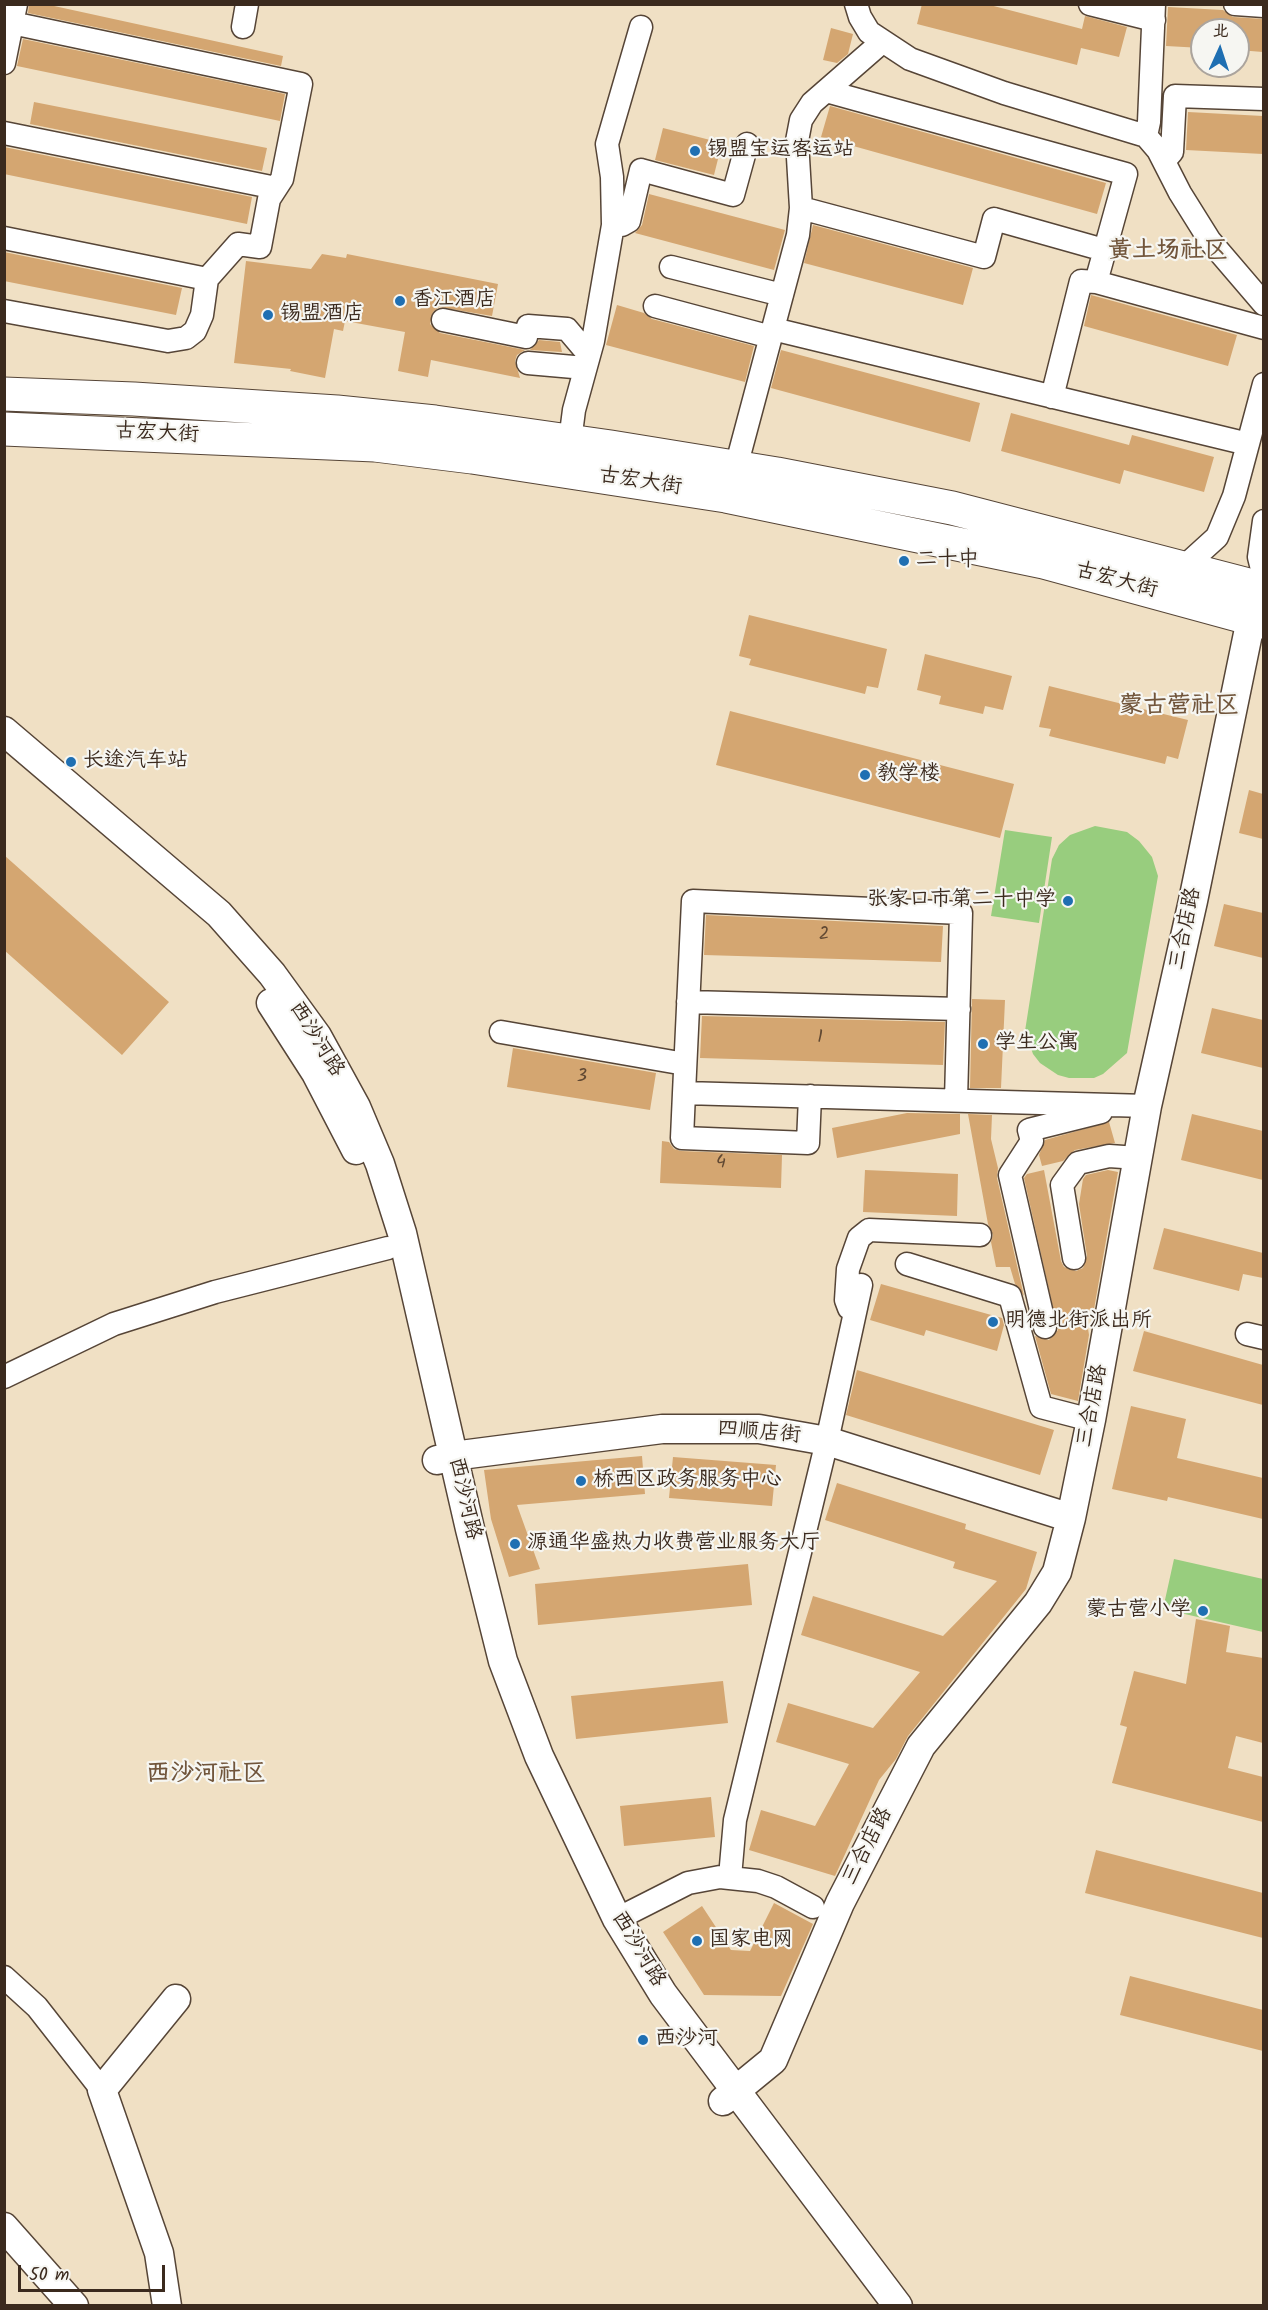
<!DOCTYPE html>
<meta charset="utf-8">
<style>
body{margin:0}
#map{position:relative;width:1268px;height:2310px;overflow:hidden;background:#f0e0c4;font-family:Kalam,"LXGW WenKai TC",sans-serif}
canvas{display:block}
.frame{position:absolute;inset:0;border:6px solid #3b2a1e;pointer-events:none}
.north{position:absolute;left:1190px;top:18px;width:60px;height:60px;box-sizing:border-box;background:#f6f6f2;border:2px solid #aba49d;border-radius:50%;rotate:3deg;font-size:16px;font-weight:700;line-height:24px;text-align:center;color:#3b2a1e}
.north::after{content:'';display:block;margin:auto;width:21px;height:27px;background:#1f6fb2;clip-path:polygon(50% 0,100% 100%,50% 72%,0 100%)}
.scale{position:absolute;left:18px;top:2265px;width:147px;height:27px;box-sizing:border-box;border:3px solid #3b2a1e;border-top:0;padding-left:8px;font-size:18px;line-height:21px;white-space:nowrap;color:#3b2a1e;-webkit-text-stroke:4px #f6f6f2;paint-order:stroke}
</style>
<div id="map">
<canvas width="1268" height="2310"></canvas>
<div class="frame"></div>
<div class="north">北</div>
<div class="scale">50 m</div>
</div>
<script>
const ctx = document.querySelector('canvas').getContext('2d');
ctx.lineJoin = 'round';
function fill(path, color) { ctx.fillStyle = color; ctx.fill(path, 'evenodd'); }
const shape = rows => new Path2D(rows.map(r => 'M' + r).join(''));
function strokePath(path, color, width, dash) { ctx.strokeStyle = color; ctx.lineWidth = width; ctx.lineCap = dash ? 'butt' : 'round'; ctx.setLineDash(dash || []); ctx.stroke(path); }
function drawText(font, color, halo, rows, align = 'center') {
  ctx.font = font + ' Kalam,"LXGW WenKai TC",sans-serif'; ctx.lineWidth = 4.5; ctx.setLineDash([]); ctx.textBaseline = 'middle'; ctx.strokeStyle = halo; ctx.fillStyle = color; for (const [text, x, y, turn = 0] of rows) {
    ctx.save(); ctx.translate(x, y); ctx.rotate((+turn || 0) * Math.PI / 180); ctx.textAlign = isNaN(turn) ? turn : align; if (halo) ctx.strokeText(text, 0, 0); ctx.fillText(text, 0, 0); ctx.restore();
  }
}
fill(shape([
 [1095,826,1127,832,1139,841,1152,857,1158,876,1127,1053,1103,1074,1094,1078,1069,1078,1058,1075,1040,1063,1033,1054,1025,1031,1052,859,1059,845,1070,835],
 [1005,830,1052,837,1039,923,991,916],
 [1174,1559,1263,1579,1263,1632,1163,1609]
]), '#98cd7e');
fill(shape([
 [29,4,45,4,283,56,281,66,28,13],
 [922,4,986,4,1082,29,1085,16,1127,27,1119,57,1081,48,1077,65,917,24],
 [1168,7,1223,10,1233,17,1263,19,1263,52,1238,50,1238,30,1202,30,1202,48,1166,46],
 [831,28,853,34,848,54,837,63,823,60],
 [23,39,285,94,280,121,17,66],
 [34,102,267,148,262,171,30,124],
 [830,106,1106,183,1097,214,821,137],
 [1188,112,1263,116,1263,154,1186,150],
 [663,128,722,143,714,175,655,160],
 [4,147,252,197,247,224,4,174],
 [649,194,785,230,774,270,635,233,642,225],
 [813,225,973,268,963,305,804,263],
 [4,252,182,288,176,315,4,281],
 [322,254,346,258,347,254,498,284,492,316,439,307,433,312,430,324,440,333,525,350,517,355,515,361,520,378,431,360,428,377,398,371,405,332,345,321,343,331,334,329,325,378,290,371,291,369,234,363,246,261,311,269],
 [1091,295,1237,335,1228,366,1084,326],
 [617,305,644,313,652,319,754,346,745,382,606,345],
 [539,340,560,342,562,352,530,350],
 [781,350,980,403,970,442,771,388],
 [1011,413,1129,445,1132,435,1214,457,1204,492,1124,470,1120,484,1001,451],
 [749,615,887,649,878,688,867,686,865,694,749,665,751,659,739,656],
 [925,654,1012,676,1003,710,985,706,983,714,939,704,941,696,917,690],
 [1049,686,1188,720,1178,759,1167,756,1165,764,1049,736,1051,729,1039,727],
 [730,711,1014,784,1000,838,716,765],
 [1249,790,1263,794,1263,839,1239,833],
 [4,855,169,1002,122,1055,4,950],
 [1224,904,1263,913,1263,958,1214,946],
 [706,915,943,926,941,962,704,955],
 [972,999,1005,1000,1001,1088,970,1088],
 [1212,1008,1263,1020,1263,1068,1201,1053],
 [702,1016,945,1022,943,1065,700,1058],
 [513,1048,656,1073,650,1110,507,1087],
 [907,1113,960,1114,960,1134,837,1158,832,1128],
 [968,1114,992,1115,991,1139,998,1168,997,1178,1024,1296,1015,1284,1010,1267,996,1267,991,1242,993,1235,988,1224],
 [1192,1114,1263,1131,1263,1180,1181,1160],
 [1109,1122,1115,1143,1075,1150,1063,1161,1042,1166,1039,1155,1045,1140],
 [662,1141,669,1142,674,1149,681,1151,782,1155,781,1188,660,1183],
 [865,1170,958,1174,957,1216,863,1212],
 [1044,1170,1061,1261,1064,1267,1076,1271,1083,1268,1087,1256,1079,1204,1083,1179,1086,1175,1108,1170,1118,1172,1093,1315,1086,1315,1089,1335,1078,1401,1051,1394,1035,1336,1049,1340,1058,1330,1024,1178,1027,1174],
 [1164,1228,1263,1253,1263,1278,1243,1274,1239,1291,1153,1269],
 [881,1284,1002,1318,1004,1325,997,1351,926,1330,924,1336,870,1320],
 [1144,1331,1263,1365,1263,1405,1133,1371],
 [857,1370,1054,1430,1040,1475,846,1415],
 [1131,1406,1186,1419,1177,1458,1263,1478,1263,1519,1168,1497,1167,1501,1112,1489],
 [642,1456,645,1494,517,1505,540,1569,509,1577,491,1519,484,1470],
 [673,1457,776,1465,772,1506,669,1498],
 [837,1483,966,1524,965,1529,1037,1552,1026,1589,908,1736,896,1759,879,1780,835,1876,749,1850,761,1810,815,1826,849,1764,776,1742,788,1703,873,1728,920,1672,801,1635,813,1596,943,1636,997,1581,953,1568,955,1562,825,1520],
 [748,1564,752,1605,538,1625,535,1584],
 [1196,1619,1230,1626,1226,1652,1263,1658,1263,1743,1236,1736,1228,1768,1263,1777,1263,1822,1112,1783,1127,1727,1120,1725,1134,1671,1186,1684],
 [723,1681,728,1723,576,1739,571,1696],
 [711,1797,715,1837,624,1846,620,1806],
 [1096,1850,1263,1893,1263,1938,1085,1893],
 [774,1903,813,1924,781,1996,704,1995,663,1932,702,1906,731,1950,750,1951],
 [1130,1976,1263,2010,1263,2051,1120,2015]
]), '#d4a671');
const minor = shape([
 [856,4,860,17,869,32,910,59,1004,93,1146,136,1158,150,1180,193,1210,241,1264,304],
 [1090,4,1154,20],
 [1235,4,1264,6],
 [243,27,247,4],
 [4,63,16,4],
 [826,91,1126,174,1096,282,1264,328],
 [4,133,276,188],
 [1146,136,1149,122,1154,4],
 [1164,161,1172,152,1175,96,1264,99],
 [801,208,984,257,994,219,1104,250],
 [613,225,612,177,607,144,641,27],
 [4,238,207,279],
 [671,267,782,295],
 [655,306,771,337],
 [4,311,168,341,186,338,195,331,202,315,207,279,238,244,260,247,269,199,282,179,301,84,12,23],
 [443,320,526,337,528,326,567,329,589,355],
 [773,329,1248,444],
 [528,363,585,368],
 [1052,397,1081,281,1096,282],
 [570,441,574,410,593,341,613,225,622,225,629,221,641,170,733,195,747,144],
 [736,467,798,235,801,208,797,141,801,120,812,103,882,42],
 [1264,521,1259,557,1264,577],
 [1184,567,1217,537,1234,496,1264,384],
 [688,1002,959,1009],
 [501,1032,685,1064],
 [684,1093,682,1138,808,1143,810,1096],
 [956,1100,961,913,693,901,684,1093,1147,1106],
 [1074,1258,1062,1185,1078,1163,1109,1156,1138,1158],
 [907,1264,1010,1296,1041,1407,1091,1420],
 [849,1308,846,1300,848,1269,859,1238,869,1230,980,1235],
 [1045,1327,1010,1175,1032,1141,1029,1130,1101,1112],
 [1247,1334,1264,1338],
 [4,1377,114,1324,215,1292,388,1248],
 [730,1877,735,1820,827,1441,861,1285],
 [617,1919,688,1883,720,1877,758,1881,776,1887,813,1907],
 [4,1977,37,2007,102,2090]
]);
const tertiary = shape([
 [4,731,219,914,272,974,317,1036,356,1107,380,1164,402,1233,470,1529,503,1661,539,1756,617,1919,663,1994,898,2306],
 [271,1003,316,1073,356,1150],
 [437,1460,453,1456,662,1429,759,1429,827,1441,1071,1518],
 [723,2101,773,2060,840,1903,921,1746,1038,1603,1057,1572,1071,1518,1091,1420,1147,1106,1193,901,1251,619],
 [4,2227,74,2306],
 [167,2306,159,2253,102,2090,176,1999]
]);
const primary = shape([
 [4,394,134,399,337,412,435,422,611,447,777,474,952,508,1264,589],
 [4,429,375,445,472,457,726,496,1044,562,1264,622]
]);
strokePath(minor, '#564537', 25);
strokePath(tertiary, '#564537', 31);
strokePath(primary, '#564537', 35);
strokePath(minor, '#fff', 22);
strokePath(tertiary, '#fff', 28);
strokePath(primary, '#fff', 33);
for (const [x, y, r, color] of [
 [695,151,6,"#1f6fb2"],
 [400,301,6,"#1f6fb2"],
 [268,315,6,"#1f6fb2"],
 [904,561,6,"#1f6fb2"],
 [71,762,6,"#1f6fb2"],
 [865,775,6,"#1f6fb2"],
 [1068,901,6,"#1f6fb2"],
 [983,1044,6,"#1f6fb2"],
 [993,1322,6,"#1f6fb2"],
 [581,1481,6,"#1f6fb2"],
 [515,1544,6,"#1f6fb2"],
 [1203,1611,6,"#1f6fb2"],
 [697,1941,6,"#1f6fb2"],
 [643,2040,6,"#1f6fb2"]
]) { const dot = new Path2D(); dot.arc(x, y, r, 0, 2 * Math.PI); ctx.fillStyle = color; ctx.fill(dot); strokePath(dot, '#f6f6f2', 2); }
drawText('18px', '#614933', null, [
 ["2",824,936],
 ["1",820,1039],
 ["3",582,1078],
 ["4",721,1164]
]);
drawText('21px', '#3b2a1e', '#f6f6f2', [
 ["锡盟宝运客运站",707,151],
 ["香江酒店",412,301],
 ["锡盟酒店",280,315],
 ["二十中",916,561],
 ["长途汽车站",83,762],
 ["教学楼",877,775],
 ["张家口市第二十中学",1056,901,"right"],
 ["学生公寓",995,1044],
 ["明德北街派出所",1005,1322],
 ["桥西区政务服务中心",593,1481],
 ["源通华盛热力收费营业服务大厅",527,1544],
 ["蒙古营小学",1191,1611,"right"],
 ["国家电网",709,1941],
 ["西沙河",655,2040]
], 'left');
drawText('21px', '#3b2a1e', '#f6f6f2', [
 ["古宏大街",157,435,3],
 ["古宏大街",640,483,9],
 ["古宏大街",1116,582,15],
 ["三合店路",1187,929,-78],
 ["西沙河路",315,1040,58],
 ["三合店路",1094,1406,-79],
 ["四顺店街",759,1434,5],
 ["西沙河路",463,1499,77],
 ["三合店路",869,1847,-63],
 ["西沙河路",637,1950,59]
]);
drawText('bold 24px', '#71553b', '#f6f6f2', [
 ["黄土场社区",1168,253],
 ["蒙古营社区",1179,708],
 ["西沙河社区",206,1776]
]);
</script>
